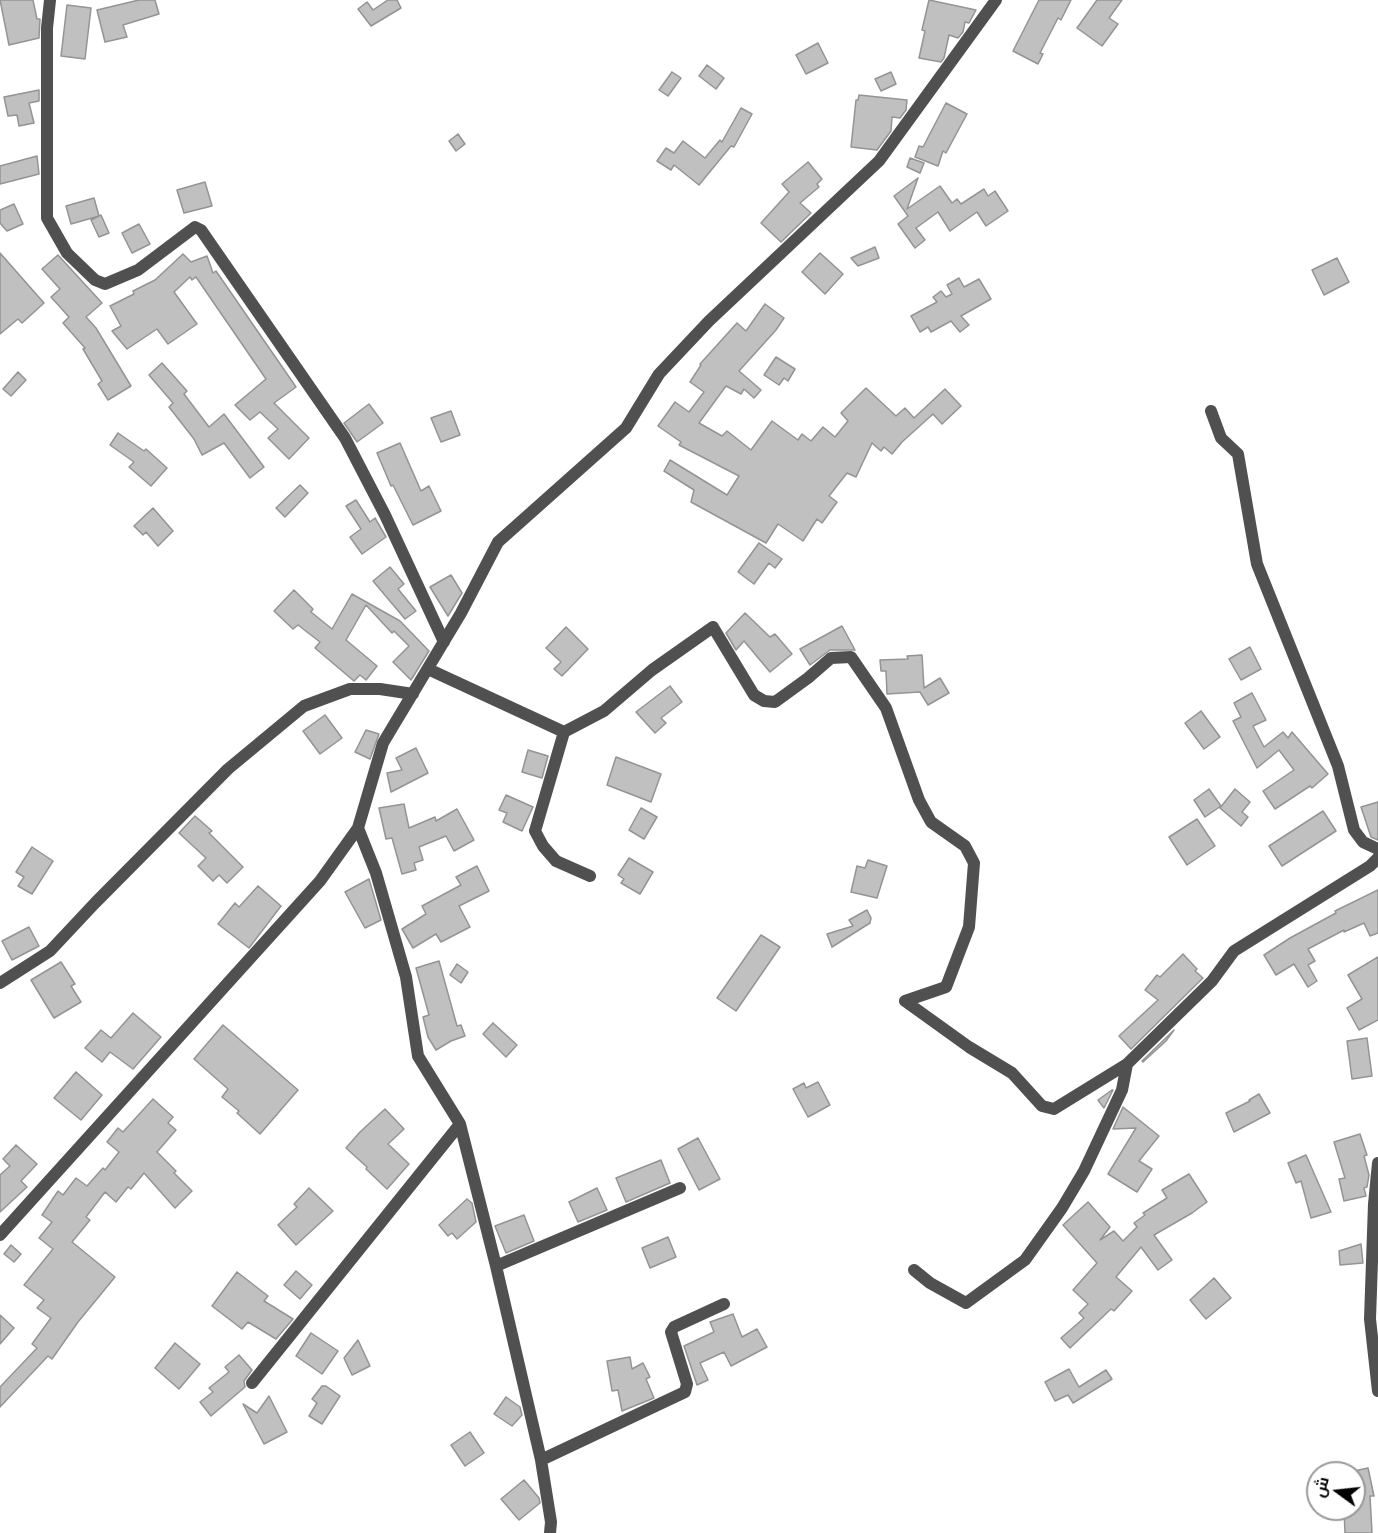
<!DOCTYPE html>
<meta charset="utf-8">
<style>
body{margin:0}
#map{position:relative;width:1378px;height:1533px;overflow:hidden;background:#fff;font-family:Lato,Cairo,sans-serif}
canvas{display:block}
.north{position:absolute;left:1306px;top:1461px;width:60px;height:60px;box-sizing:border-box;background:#fff;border:2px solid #999;border-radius:50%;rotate:285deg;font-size:16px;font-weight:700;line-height:24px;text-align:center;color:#000}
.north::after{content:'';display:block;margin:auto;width:21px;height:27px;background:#000;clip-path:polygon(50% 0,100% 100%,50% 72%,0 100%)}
</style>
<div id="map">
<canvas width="1378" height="1533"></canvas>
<div class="north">ش</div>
</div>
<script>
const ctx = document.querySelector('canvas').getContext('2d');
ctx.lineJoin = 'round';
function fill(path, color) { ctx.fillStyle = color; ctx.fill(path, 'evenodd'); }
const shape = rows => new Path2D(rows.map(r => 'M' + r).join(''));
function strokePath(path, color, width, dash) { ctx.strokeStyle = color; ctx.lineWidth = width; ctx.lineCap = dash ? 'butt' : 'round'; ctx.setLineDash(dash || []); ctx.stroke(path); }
const building = shape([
 [0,0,33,0,37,19,40,19,39,38,9,45,0,0],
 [139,0,155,0,159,14,123,25,127,37,105,42,97,10,139,0],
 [388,0,397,0,401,8,371,26,358,9,367,2,373,10,388,0],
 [929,0,976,10,969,23,965,22,963,32,958,38,949,35,944,58,941,62,919,58,925,31,922,30,929,0],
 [1039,0,1071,0,1061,20,1058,18,1040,53,1043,54,1038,64,1013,51,1039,0],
 [1097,0,1122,0,1109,18,1118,24,1102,46,1077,28,1097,0],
 [67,5,91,8,85,59,61,56,67,5],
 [818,43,828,63,806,74,796,55,818,43],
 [707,65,724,78,716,89,699,76,707,65],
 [672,72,681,78,668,96,659,90,672,72],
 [891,72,896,84,881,91,875,79,891,72],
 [39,90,39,101,29,103,34,123,19,126,17,115,8,116,4,97,39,90],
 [859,95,907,100,906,110,900,118,892,117,891,131,877,150,851,147,856,100,858,100,859,95],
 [946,103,967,114,946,153,943,151,938,166,915,157,919,146,923,147,946,103],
 [741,108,752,114,734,147,731,146,699,185,674,165,671,170,657,161,666,148,674,153,683,141,705,158,720,140,722,142,741,108],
 [458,134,465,144,456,151,449,141,458,134],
 [37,156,39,174,0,184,0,166,37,156],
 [910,158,924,163,920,173,907,167,910,158],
 [808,162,822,179,817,184,819,187,800,203,811,213,781,242,761,223,789,192,782,184,808,162],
 [918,178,907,209,940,186,952,203,957,199,961,204,984,189,988,196,995,191,1008,211,986,226,977,212,950,231,938,212,916,228,925,240,915,248,898,224,908,216,894,196,918,178],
 [205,182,212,206,184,213,177,190,205,182],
 [94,198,99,216,71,224,66,206,94,198],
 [14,204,23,224,7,231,0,223,0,210,14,204],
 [101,215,109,233,99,237,91,220,101,215],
 [139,224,150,244,132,253,122,233,139,224],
 [875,247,879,258,858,266,851,258,875,247],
 [0,253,44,303,22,323,18,319,0,334,0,253],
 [820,253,843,274,825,294,802,272,820,253],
 [183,254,191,262,207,256,213,273,216,271,296,387,274,403,309,438,289,459,268,438,278,429,260,412,250,420,235,405,266,379,196,277,192,280,190,277,174,292,197,324,168,344,157,329,127,349,112,331,121,326,110,306,134,294,133,291,155,280,183,254],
 [58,255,102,303,86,317,96,328,131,386,108,400,98,384,102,381,83,349,85,348,63,323,69,317,51,297,60,289,42,269,58,255],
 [1337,258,1349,282,1324,295,1312,270,1337,258],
 [959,278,964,287,979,279,991,299,961,316,969,325,960,332,951,321,931,332,928,327,920,332,911,316,937,302,933,297,941,291,946,297,952,294,947,285,959,278],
 [765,304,784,318,776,330,739,371,761,390,754,398,744,389,741,394,726,386,699,423,722,436,727,431,751,450,772,421,798,440,802,434,811,441,823,427,835,437,848,421,841,413,866,388,896,416,905,408,914,418,945,389,961,406,942,424,933,414,902,442,892,454,884,447,881,451,872,443,856,477,847,473,829,496,837,502,822,523,817,519,803,541,778,524,766,543,691,502,694,490,664,471,670,460,727,495,739,476,679,445,681,442,658,426,675,402,689,412,704,392,690,382,701,365,700,364,737,323,746,331,765,304],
 [776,357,795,369,788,381,784,378,779,385,764,375,776,357],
 [162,363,187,391,184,394,209,427,224,414,264,467,250,478,224,443,202,455,194,439,169,407,173,403,149,375,162,363],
 [18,372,26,380,11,396,3,389,18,372],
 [369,404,383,423,357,442,344,423,369,404],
 [451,411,460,435,441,442,431,418,451,411],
 [118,433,144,451,146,449,167,468,151,486,129,467,134,462,110,445,118,433],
 [400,443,421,491,429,486,441,511,413,525,393,485,391,486,377,453,400,443],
 [300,485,308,493,285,517,276,508,300,485],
 [356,500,370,522,375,518,386,537,362,554,350,537,361,529,346,506,356,500],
 [153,508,173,531,158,546,146,532,143,535,134,526,153,508],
 [759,543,782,559,775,568,769,563,754,584,738,572,759,543],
 [390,567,404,584,398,589,416,611,405,619,373,581,390,567],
 [451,575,462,593,448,616,430,587,451,575],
 [294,590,313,609,311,612,332,629,352,594,400,621,429,651,411,680,393,662,409,646,394,631,392,633,366,605,346,640,377,666,366,680,360,675,354,681,315,648,320,642,298,625,293,629,274,611,294,590],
 [745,613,770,637,775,634,792,654,770,672,744,641,736,650,726,633,745,613],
 [842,626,855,650,830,650,810,665,800,649,842,626],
 [566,627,588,649,562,676,554,669,561,662,546,648,566,627],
 [1250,647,1261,669,1241,680,1229,659,1250,647],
 [922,655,924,688,940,678,949,693,928,705,920,692,887,694,886,671,881,671,880,660,908,659,907,656,922,655],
 [670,686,682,702,661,718,666,723,655,733,636,712,670,686],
 [1252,693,1266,720,1253,726,1264,747,1283,732,1288,738,1292,732,1328,774,1312,788,1310,786,1275,809,1263,791,1294,770,1279,750,1257,768,1233,721,1241,717,1234,703,1252,693],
 [1201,711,1220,737,1204,749,1185,723,1201,711],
 [325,715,342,738,320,754,303,731,325,715],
 [366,730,379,734,370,759,355,752,366,730],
 [416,748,428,773,391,792,387,773,402,770,396,758,416,748],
 [528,750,548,756,542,778,522,772,528,750],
 [616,757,661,774,651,802,607,785,616,757],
 [1209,789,1221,806,1205,817,1194,800,1209,789],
 [1235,789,1250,802,1242,812,1248,817,1241,826,1220,808,1235,789],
 [506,795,533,807,522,831,503,822,507,813,499,810,506,795],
 [1378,802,1378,840,1371,837,1361,807,1378,802],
 [404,804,409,828,435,817,436,821,457,809,474,840,454,851,446,836,419,847,423,860,414,863,416,870,402,874,392,838,386,839,379,808,404,804],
 [641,808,657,817,644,839,629,830,641,808],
 [1323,811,1336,831,1282,866,1269,846,1323,811],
 [195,816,212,831,209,833,243,867,227,883,219,875,213,881,198,866,206,858,179,833,195,816],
 [1197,819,1215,846,1187,865,1169,837,1197,819],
 [32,847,53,861,32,894,18,886,24,877,16,872,32,847],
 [629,858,653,872,640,894,621,883,624,879,618,875,629,858],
 [868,860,887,866,877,898,851,892,857,866,865,868,868,860],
 [477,866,489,891,459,906,470,927,441,942,436,934,413,948,402,929,426,914,422,906,461,885,456,877,477,866],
 [369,879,381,920,365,928,345,892,369,879],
 [258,886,281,906,249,948,218,924,235,903,239,907,258,886],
 [1378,890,1378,933,1370,936,1364,923,1344,932,1344,930,1308,949,1315,961,1308,965,1317,981,1308,987,1294,964,1276,975,1264,955,1290,938,1336,913,1335,911,1378,890],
 [867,910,871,918,870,923,832,947,827,934,853,926,849,920,867,910],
 [29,927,39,946,12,960,2,941,29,927],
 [761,935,780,947,736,1011,717,998,761,935],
 [1183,954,1197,969,1195,971,1203,978,1131,1049,1119,1036,1158,1000,1145,990,1157,975,1160,977,1183,954],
 [1378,957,1378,1020,1359,1030,1347,1008,1362,999,1348,975,1378,957],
 [439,961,457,1026,461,1025,465,1036,451,1041,436,1050,428,1037,423,1017,429,1015,416,968,439,961],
 [61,962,75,984,71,986,81,1002,54,1018,31,980,61,962],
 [457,964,468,972,461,983,450,975,457,964],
 [133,1013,161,1037,133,1069,110,1052,102,1062,85,1048,101,1030,111,1038,133,1013],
 [493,1023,517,1045,506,1057,483,1034,493,1023],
 [223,1025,298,1090,260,1134,237,1113,239,1111,222,1097,228,1089,194,1059,223,1025],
 [1174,1030,1166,1041,1143,1062,1142,1061,1174,1030],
 [1367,1038,1372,1076,1352,1079,1347,1041,1367,1038],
 [76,1072,102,1095,81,1120,54,1098,76,1072],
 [818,1082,830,1105,808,1117,793,1089,804,1083,806,1088,818,1082],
 [1112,1090,1113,1090,1104,1108,1098,1100,1112,1090],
 [1259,1094,1270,1113,1234,1132,1226,1113,1250,1101,1249,1100,1259,1094],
 [153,1099,173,1117,168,1123,176,1130,157,1152,176,1171,174,1173,192,1191,175,1208,144,1173,131,1189,128,1187,116,1202,105,1192,86,1217,90,1220,72,1242,115,1277,78,1322,52,1359,48,1356,0,1407,0,1387,37,1348,32,1344,51,1318,37,1308,44,1300,24,1285,53,1249,39,1238,52,1222,42,1215,58,1191,63,1195,76,1178,87,1186,103,1168,105,1170,119,1152,107,1142,118,1128,123,1132,153,1099],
 [1123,1107,1159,1136,1139,1161,1152,1169,1137,1192,1108,1174,1136,1128,1113,1129,1123,1107],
 [385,1109,404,1129,388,1144,409,1164,387,1189,366,1169,367,1167,346,1148,360,1132,385,1109],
 [1360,1134,1367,1155,1364,1156,1369,1175,1367,1187,1364,1188,1366,1196,1344,1201,1339,1179,1345,1178,1334,1142,1360,1134],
 [698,1138,720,1179,699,1190,678,1149,698,1138],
 [16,1145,37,1164,21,1181,27,1187,0,1212,0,1175,10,1166,3,1159,16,1145],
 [1306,1155,1331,1212,1311,1218,1301,1181,1296,1183,1288,1163,1306,1155],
 [661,1160,670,1183,626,1202,616,1178,661,1160],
 [1189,1174,1207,1202,1192,1213,1154,1235,1172,1260,1158,1270,1141,1247,1116,1277,1132,1291,1114,1311,1111,1309,1070,1348,1061,1338,1084,1318,1079,1313,1088,1304,1073,1290,1097,1263,1063,1225,1088,1202,1110,1227,1100,1240,1114,1231,1123,1241,1137,1227,1134,1223,1145,1215,1143,1213,1167,1198,1162,1190,1189,1174],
 [309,1188,333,1211,296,1245,278,1225,297,1207,294,1204,309,1188],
 [597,1188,607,1210,578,1222,569,1202,597,1188],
 [467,1199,472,1203,476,1222,457,1239,452,1233,448,1236,439,1225,467,1199],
 [524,1215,534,1241,506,1253,495,1226,524,1215],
 [668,1237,676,1257,650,1268,642,1248,668,1237],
 [1361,1244,1363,1263,1340,1265,1339,1251,1361,1244],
 [11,1245,21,1254,14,1262,4,1254,11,1245],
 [296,1271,312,1285,300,1299,284,1285,296,1271],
 [237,1272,268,1296,264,1301,293,1319,276,1339,248,1322,242,1329,212,1306,237,1272],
 [1214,1278,1231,1298,1206,1319,1190,1300,1214,1278],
 [733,1314,742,1337,757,1329,767,1347,731,1366,724,1352,700,1363,708,1380,697,1385,684,1346,714,1332,710,1322,733,1314],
 [0,1315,14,1328,0,1344,0,1315],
 [311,1333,338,1351,322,1374,296,1356,311,1333],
 [358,1340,370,1366,352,1375,344,1358,358,1340],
 [175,1343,200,1364,179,1389,155,1368,175,1343],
 [239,1355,252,1370,244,1381,245,1387,211,1416,200,1402,213,1392,209,1388,229,1372,225,1367,239,1355],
 [630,1357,632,1369,643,1363,650,1377,646,1379,654,1398,622,1411,618,1390,612,1391,607,1361,630,1357],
 [1069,1369,1079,1387,1106,1370,1112,1379,1073,1403,1068,1395,1055,1401,1045,1382,1069,1369],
 [322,1386,326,1386,340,1396,322,1424,309,1416,317,1403,312,1399,322,1386],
 [269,1396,287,1432,264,1444,243,1404,257,1413,269,1396],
 [506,1397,520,1407,522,1415,512,1426,494,1414,506,1397],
 [470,1432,484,1453,465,1466,451,1445,470,1432],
 [1368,1468,1374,1496,1370,1496,1372,1533,1345,1533,1344,1509,1354,1509,1354,1471,1368,1468],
 [524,1480,539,1498,540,1503,519,1520,501,1499,524,1480]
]);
fill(building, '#c0c0c0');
strokePath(building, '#949494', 1.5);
strokePath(shape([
 [50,0,47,28,47,218,67,253,95,280,105,284,138,270,195,227,201,230,345,438,385,515,444,642],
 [1211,411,1221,438,1238,454,1257,564,1338,766,1354,830,1363,842,1378,849],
 [428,669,564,732,604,711,652,670,713,627,754,695,764,701,775,702,808,678,831,658,851,657,886,708,919,800,931,822,965,846,974,863,969,927,946,987,905,1001,969,1047,1012,1073,1042,1106,1054,1109,1127,1064],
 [564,732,535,831,543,846,556,861,590,876],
 [358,828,376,873,406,977,418,1056,460,1124,496,1266,541,1460,551,1522,550,1533],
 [0,983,50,951,95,903,228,769,304,706,350,689,380,689,413,694],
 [1378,1163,1374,1204,1370,1319,1378,1391],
 [0,1235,320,881,358,828,383,743,461,613,498,542,626,428,659,374,709,321,879,161,996,0],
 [496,1266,680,1188],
 [914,1270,930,1283,966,1303,1025,1260,1062,1208,1084,1171,1122,1090,1127,1064,1212,981,1234,951,1370,866,1378,858],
 [252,1383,460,1124],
 [541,1460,685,1392,687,1384,671,1332,674,1327,724,1304]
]), '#505050', 12);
</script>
